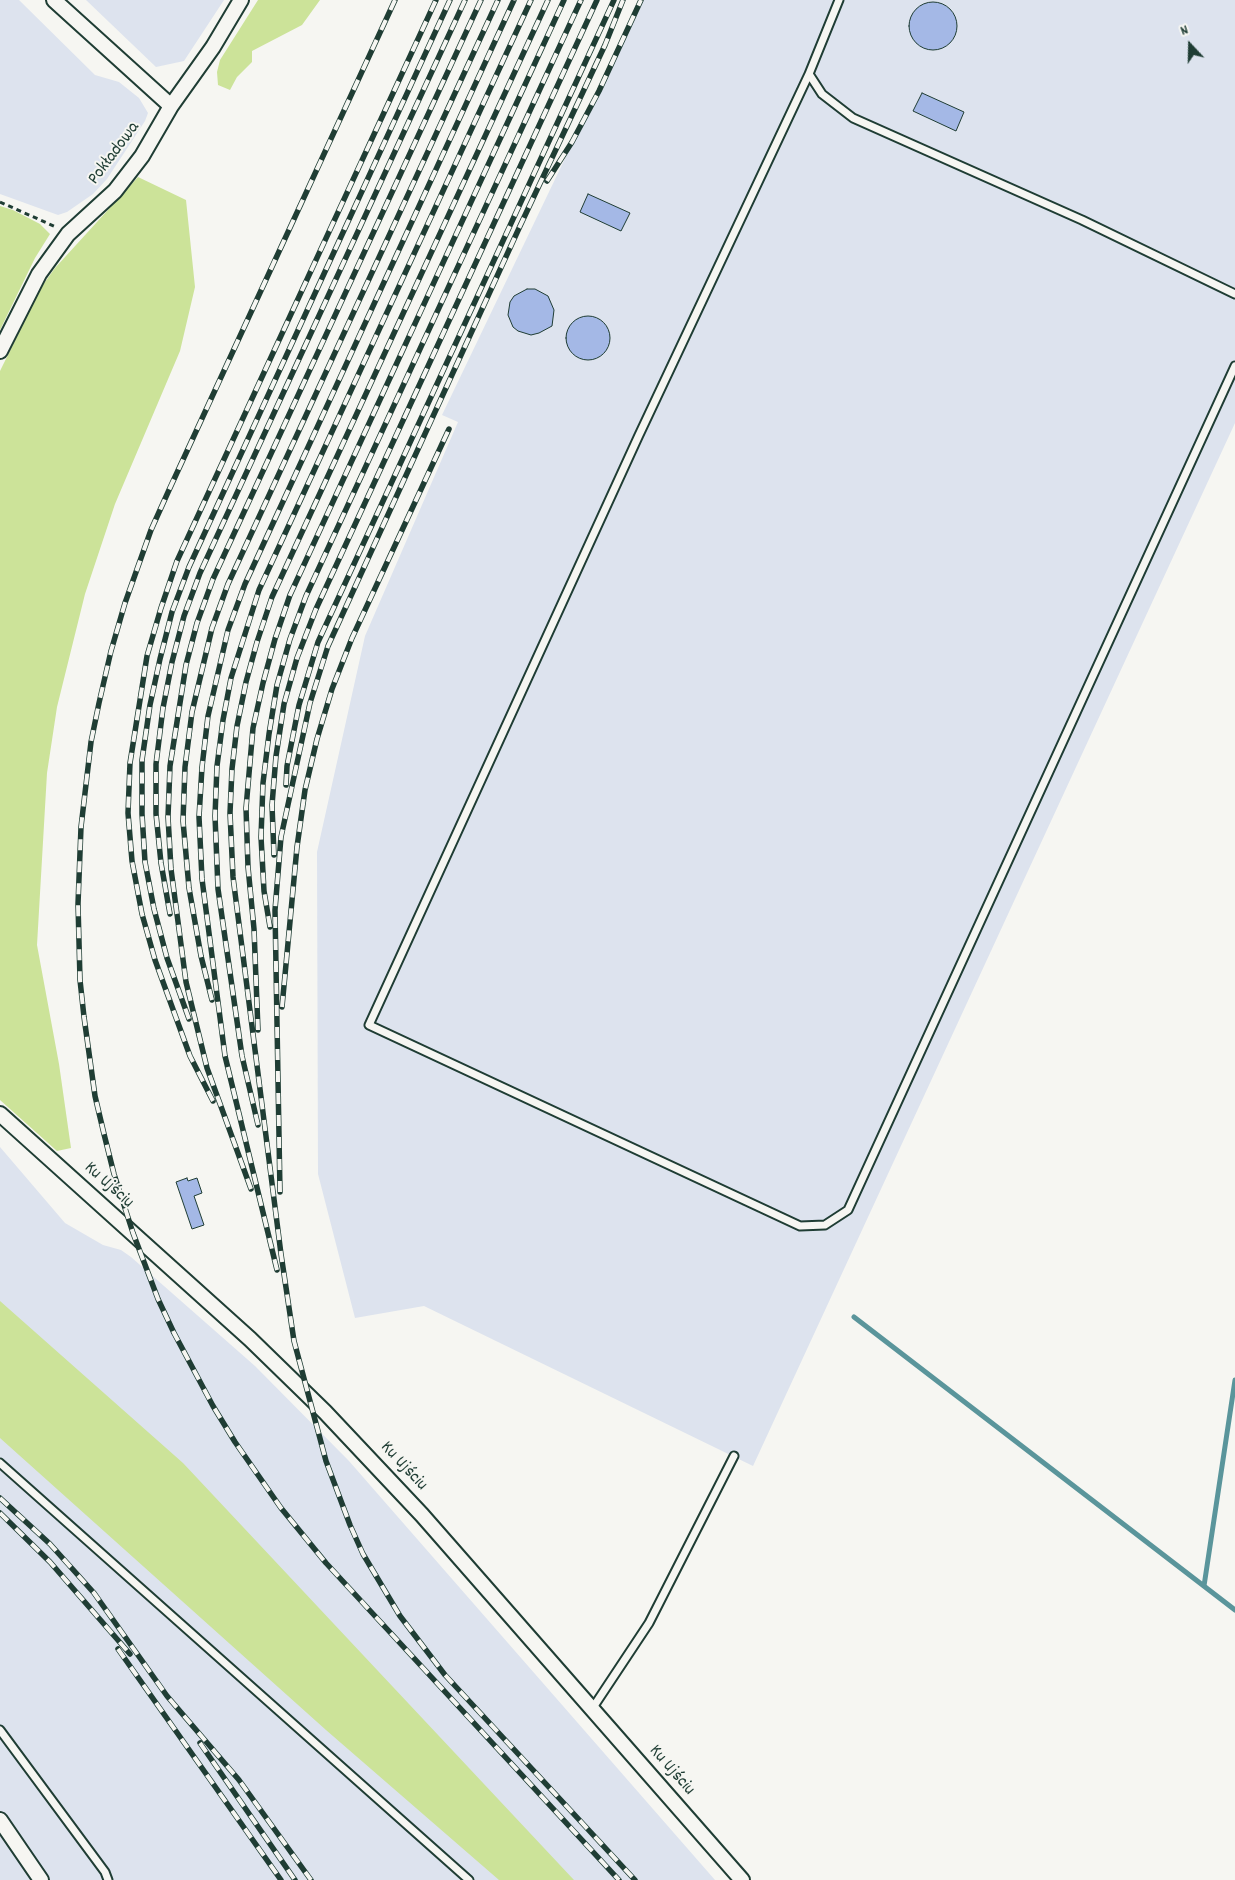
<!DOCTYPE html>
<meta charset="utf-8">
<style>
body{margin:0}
#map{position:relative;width:1235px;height:1880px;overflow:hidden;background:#f6f6f2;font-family:Dekko,sans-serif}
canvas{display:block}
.north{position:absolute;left:1165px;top:20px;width:50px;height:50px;-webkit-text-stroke:4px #f6f6f2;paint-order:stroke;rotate:339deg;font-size:14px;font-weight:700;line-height:20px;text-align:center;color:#1f3d34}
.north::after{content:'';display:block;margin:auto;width:18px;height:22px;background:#1f3d34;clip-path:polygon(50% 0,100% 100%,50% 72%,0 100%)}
</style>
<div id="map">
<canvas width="1235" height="1880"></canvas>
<div class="north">N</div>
</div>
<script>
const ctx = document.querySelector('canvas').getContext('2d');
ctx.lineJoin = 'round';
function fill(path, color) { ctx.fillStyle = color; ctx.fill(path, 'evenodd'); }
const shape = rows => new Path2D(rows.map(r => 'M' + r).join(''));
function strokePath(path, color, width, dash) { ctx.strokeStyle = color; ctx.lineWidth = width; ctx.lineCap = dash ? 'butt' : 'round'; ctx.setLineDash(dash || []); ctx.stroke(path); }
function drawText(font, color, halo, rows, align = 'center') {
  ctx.font = font + ' Dekko,sans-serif'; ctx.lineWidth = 4; ctx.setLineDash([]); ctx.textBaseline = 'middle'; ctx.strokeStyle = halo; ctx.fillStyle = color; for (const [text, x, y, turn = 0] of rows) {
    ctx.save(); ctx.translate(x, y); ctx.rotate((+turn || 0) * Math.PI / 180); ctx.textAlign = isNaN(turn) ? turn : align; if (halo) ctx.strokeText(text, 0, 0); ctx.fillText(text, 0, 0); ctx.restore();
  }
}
fill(shape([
 [0,0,19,0,95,75,119,82,139,98,148,113,145,121,107,179,93,194,67,212,58,215,0,194],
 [86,0,224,0,184,61,156,67],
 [641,0,1235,0,1235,423,753,1466,424,1306,355,1318,318,1174,317,852,365,636,458,422,442,415],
 [0,1147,65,1223,103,1245,121,1250,131,1257,255,1366,349,1461,715,1880,0,1880]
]), '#dde3ee');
fill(shape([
 [258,0,320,0,302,25,252,51,252,62,237,77,230,90,218,85,217,72,220,60],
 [138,177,186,200,195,287,180,351,115,504,85,594,57,707,47,773,37,945,59,1064,71,1148,57,1151,0,1100,0,371,42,286,55,268],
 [0,206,13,210,40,224,50,234,35,258,0,330],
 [0,1301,183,1463,574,1880,499,1880,326,1730,0,1438]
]), '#cce399');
strokePath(shape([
 [854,1317,1235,1610],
 [1204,1586,1235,1380]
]), '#5a959b', 5);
const building = shape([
 '909 26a24 24 0 1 1 48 0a24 24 0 1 1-48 0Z',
 [922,93,964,112,956,131,913,111,922,93],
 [588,194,630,213,621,231,580,212,588,194],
 [527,289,535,289,548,296,554,310,552,326,539,333,531,335,518,331,513,327,508,315,510,302,514,296,527,289],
 '566 338a22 22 0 1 1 44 0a22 22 0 1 1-44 0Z',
 [187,1178,188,1181,197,1178,202,1193,194,1196,204,1225,192,1229,176,1182,187,1178]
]);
fill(building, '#a4b8e6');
strokePath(building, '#1f3d34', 1);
const service = shape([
 [839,0,809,74,822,94,853,118,1082,220,1235,294],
 [809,74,639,435,369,1025,800,1226,825,1225,848,1210,1235,366],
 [0,1463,469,1880],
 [592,1709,649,1623,734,1456],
 [0,1730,105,1872,108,1880]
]);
const minor = shape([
 [54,0,171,106],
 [0,351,39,274,68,234,115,191,142,156,171,106,213,47,241,0],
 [0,1114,250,1339,325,1412,422,1515,742,1880],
 [0,1820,41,1880]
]);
strokePath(service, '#1f3d34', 11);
strokePath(minor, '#1f3d34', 18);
strokePath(shape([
 [0,202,56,227]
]), '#1f3d34', 3, [5, 4]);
strokePath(service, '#f6f6f2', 7);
strokePath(minor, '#f6f6f2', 14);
const rail = shape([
 [395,0,169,490,151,530,125,603,111,651,99,703,91,742,81,827,78,904,80,980,84,1017,95,1096,104,1134,114,1174,133,1233,158,1299,174,1333,213,1406,235,1442,281,1508,326,1563,619,1880],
 [548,0,272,597,257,642,246,682,237,726,232,769,230,813,233,877,281,1254,294,1341,326,1461,350,1525,363,1554,400,1616,445,1675,635,1880],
 [547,181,572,142,599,91,641,0],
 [286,785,287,766,299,705,318,642,614,0],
 [274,855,272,805,276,756,284,704,297,658,316,609,597,0],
 [170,914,161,863,156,814,156,764,163,708,172,662,184,616,200,573,465,0],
 [270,927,264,891,261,837,263,783,269,734,277,685,290,639,306,596,581,0],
 [212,1000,201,956,189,888,183,821,185,767,192,712,212,628,228,584,498,0],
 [282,1007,297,847,305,790,317,739,332,689,352,638,449,429],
 [189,1019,167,958,154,909,145,862,142,814,142,760,150,705,160,659,172,612,189,567,450,0],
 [258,1030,254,929,248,867,246,808,253,728,263,683,275,639,290,595,564,0],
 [213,1101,190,1056,155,960,142,914,132,861,128,813,130,763,147,656,161,608,177,561,436,0],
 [258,1125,242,1056,218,889,215,816,217,766,223,720,231,678,259,590,531,0],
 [251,1189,207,1068,186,982,171,869,168,817,170,766,186,665,197,623,213,579,481,0],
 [280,1192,275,910,281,837,310,703,328,646,520,226,605,45,623,0],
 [277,1270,225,1056,202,879,199,817,202,767,208,716,228,630,245,584,514,0],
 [0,1498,50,1544,94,1593,167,1696,239,1780,311,1880],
 [0,1513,50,1562,130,1654],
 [118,1649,281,1880],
 [200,1743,295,1880]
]);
strokePath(rail, '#1f3d34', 5.5);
strokePath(rail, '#f6f6f2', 4, [11]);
drawText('18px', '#1f3d34', '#f6f6f2', [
 ["Pokładowa",115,154,-53],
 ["Ku Ujściu",108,1186,42],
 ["Ku Ujściu",403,1467,47],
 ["Ku Ujściu",671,1771,49]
]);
</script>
